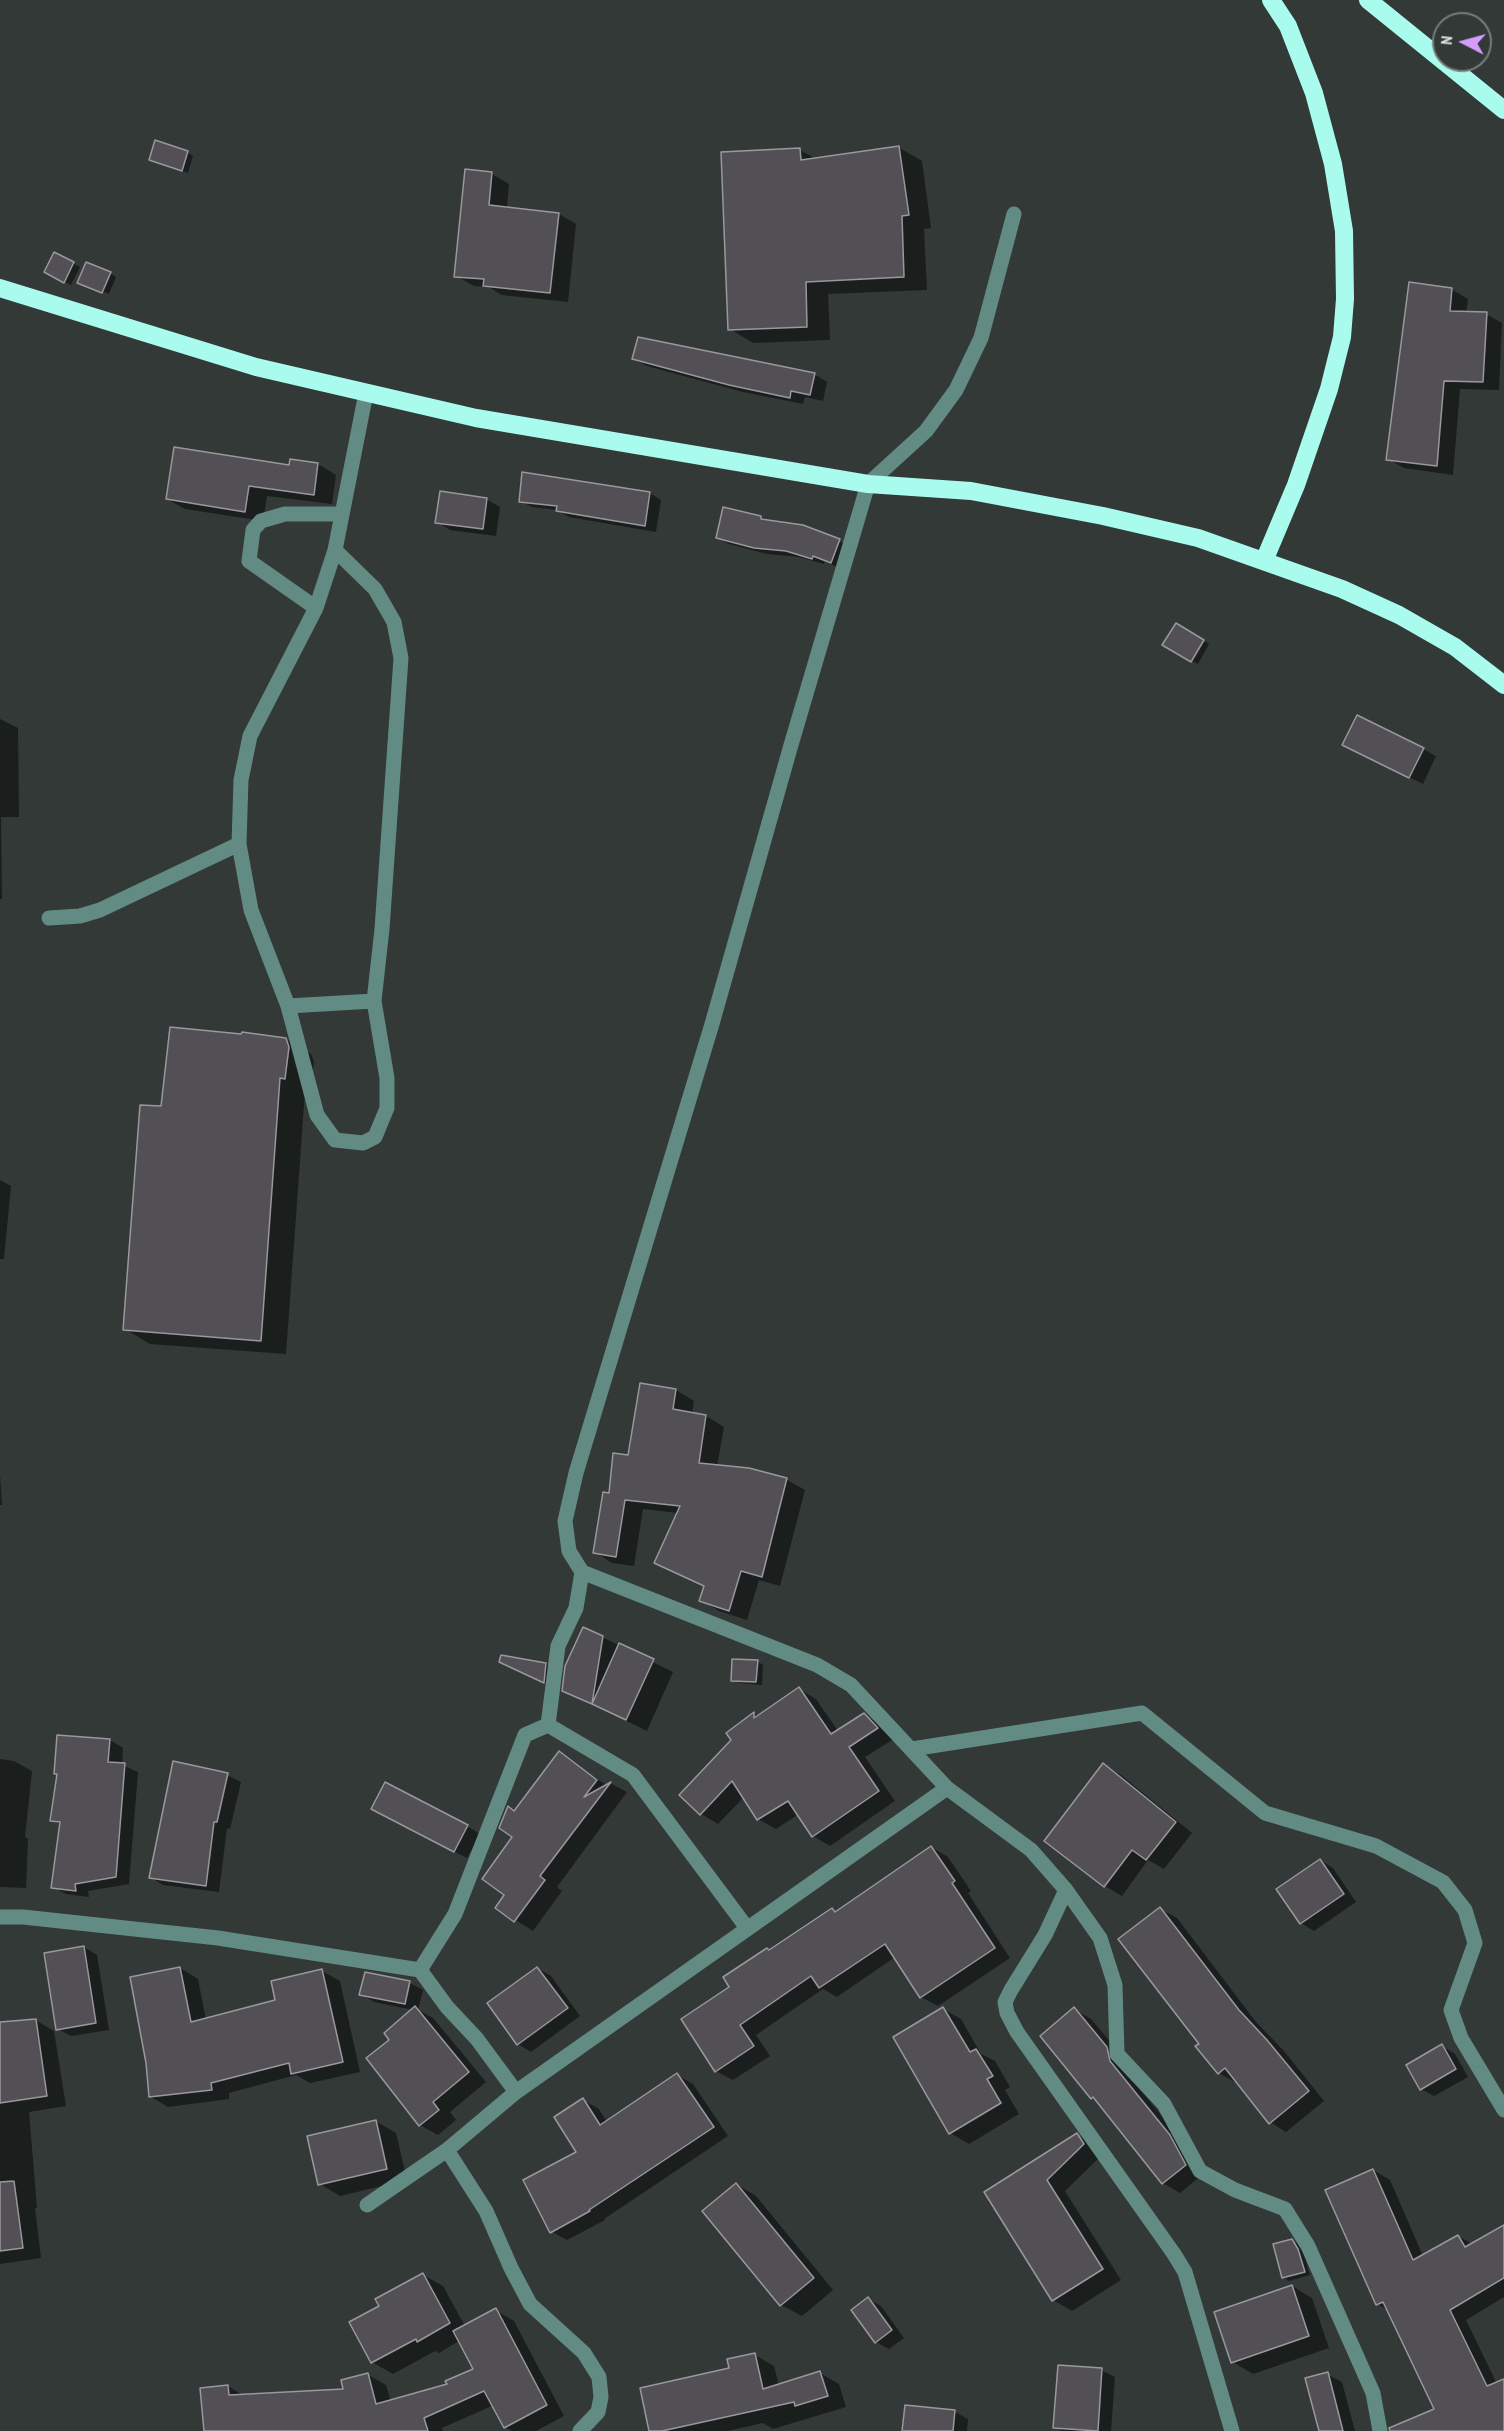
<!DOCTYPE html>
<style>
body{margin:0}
#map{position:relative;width:1504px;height:2431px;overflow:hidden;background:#323937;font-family:"PT Sans Narrow",sans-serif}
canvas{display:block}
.north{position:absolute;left:1432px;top:12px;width:60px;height:60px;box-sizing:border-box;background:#323937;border:2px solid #767c7a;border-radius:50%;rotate:276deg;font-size:16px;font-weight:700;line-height:24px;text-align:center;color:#dce0df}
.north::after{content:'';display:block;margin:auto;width:21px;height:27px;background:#d39cfd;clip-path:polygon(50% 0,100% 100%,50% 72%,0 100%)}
</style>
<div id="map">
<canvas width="1504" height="2431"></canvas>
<div class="north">N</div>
</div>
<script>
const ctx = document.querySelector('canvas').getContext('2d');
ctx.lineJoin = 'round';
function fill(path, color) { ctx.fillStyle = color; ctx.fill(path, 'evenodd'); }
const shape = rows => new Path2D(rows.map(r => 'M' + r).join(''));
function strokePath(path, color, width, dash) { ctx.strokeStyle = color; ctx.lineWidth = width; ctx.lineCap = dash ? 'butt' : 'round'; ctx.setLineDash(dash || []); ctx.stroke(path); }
fill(shape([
 [898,147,922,161,931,228,924,229,927,290,828,294,830,340,753,343,730,329,800,150,816,159],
 [187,152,193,156,188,173,151,160],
 [492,174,509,184,507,208,559,214,576,224,568,302,502,295,489,287,474,286,456,276],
 [55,254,80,267,71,285,46,272],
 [110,273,116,277,109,294,83,284],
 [1451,289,1468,299,1466,313,1486,314,1502,323,1499,390,1460,389,1453,475,1404,468,1388,459],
 [633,359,814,374,827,382,823,401,805,397,803,404,743,392,647,366],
 [318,464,336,475,332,504,267,496,263,521,185,509,167,499,290,467],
 [650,493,661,500,656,532,569,517,556,510,532,507,520,501],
 [486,499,500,507,496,536,450,530,437,522],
 [761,518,839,541,851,547,843,569,825,562,824,564,799,557,767,554,729,544,717,538],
 [1176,625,1209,644,1198,664,1164,645],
 [0,719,18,728,19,817,1,817,2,899,0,899],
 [1423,749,1436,756,1423,784,1357,752],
 [243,1036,286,1039,311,1054,314,1062,310,1092,305,1092,286,1354,150,1344,125,1329,163,1108],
 [0,1180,11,1186,4,1259,0,1259],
 [641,1384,676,1390,694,1401,692,1414,706,1416,724,1427,717,1466,748,1470,787,1480,805,1490,780,1586,759,1580,747,1620,719,1611,701,1600,705,1587,656,1563,678,1513,643,1509,634,1566,612,1563,595,1552,610,1495,630,1456],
 [0,1474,2,1505,0,1505],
 [602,1637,673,1672,647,1731,564,1690],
 [501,1661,546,1664,559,1672,557,1689],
 [757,1661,763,1665,762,1685,739,1683,733,1680],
 [799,1689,816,1699,838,1731,864,1715,881,1725,894,1739,865,1757,895,1801,830,1846,813,1836,799,1814,776,1829,758,1819,744,1797,718,1824,701,1814,681,1795,733,1740,728,1733,754,1714,759,1716],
 [59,1737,110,1740,123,1748,122,1765,138,1772,129,1884,88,1891,89,1897,66,1894,53,1887,61,1825,52,1820,59,1775,56,1773],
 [559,1753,606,1785,610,1783,627,1792,557,1887,562,1891,533,1931,497,1908,506,1895,515,1812],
 [0,1759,14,1761,32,1771,25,1837,28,1839,26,1888,0,1887],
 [1104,1765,1121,1775,1192,1833,1164,1869,1148,1860,1122,1896,1105,1886],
 [227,1775,241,1782,230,1829,227,1828,219,1892,163,1885,150,1877],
 [386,1816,467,1826,480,1834,467,1858],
 [931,1847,948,1857,971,1891,968,1893,1010,1958,938,2006,921,1997,895,1957,837,1997,823,1989,756,2035,770,2056,733,2080,716,2071,732,1987,770,1951,833,1909,838,1912],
 [1320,1860,1333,1868,1356,1902,1314,1931,1301,1923,1278,1889],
 [1160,1909,1177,1918,1256,2022,1284,2051,1324,2101,1286,2132,1270,2122,1237,2081,1235,2082,1219,2073,1201,2044],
 [84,1947,97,1955,109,2030,71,2036,58,2029],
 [180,1968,198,1979,206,2020,277,2001,322,1971,340,1981,360,2072,310,2083,296,2075,229,2093,229,2099,168,2107,151,2097],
 [537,1968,551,1976,580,2016,531,2052,518,2044],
 [410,1983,423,1990,418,2010,433,2018,486,2082,450,2112,456,2120,438,2135,420,2125,391,2040,413,2010,374,2002,361,1994],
 [943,2009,961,2019,981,2054,995,2061,1010,2087,1005,2090,1019,2114,969,2144,950,2133],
 [1074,2009,1091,2019,1124,2058,1126,2072,1186,2146,1202,2175,1180,2193,1163,2183,1098,2101,1092,2098],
 [35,2020,54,2031,66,2106,29,2112,37,2208,35,2208,41,2258,0,2264,0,2023],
 [1442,2046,1455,2054,1468,2077,1434,2096,1421,2089],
 [677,2075,693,2084,728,2136,604,2219,605,2220,567,2240,551,2231,578,2153,583,2100,599,2109,607,2122],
 [375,2121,396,2133,407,2180,340,2196,320,2184],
 [1077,2135,1096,2146,1102,2155,1065,2191,1121,2280,1072,2311,1053,2300,986,2193],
 [1373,2170,1390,2180,1423,2256,1458,2236,1472,2244,1504,2227,1504,2297,1466,2320,1497,2384,1504,2381,1504,2431,1414,2431,1436,2409,1388,2310,1377,2304],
 [736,2184,756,2196,833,2290,802,2316,781,2305],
 [1292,2240,1298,2244,1304,2254,1310,2275,1289,2281,1283,2277],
 [423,2275,443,2286,465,2326,495,2310,514,2321,564,2416,536,2431,512,2431,505,2427,494,2405,442,2428,443,2431,205,2431,228,2386,244,2396,345,2390,368,2375,386,2385,391,2402,449,2385,475,2370,459,2341,439,2353,435,2351,393,2374,372,2362,381,2307],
 [1292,2286,1312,2298,1329,2348,1253,2374,1233,2362,1216,2313],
 [868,2299,881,2306,904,2338,889,2349,876,2342],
 [755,2355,774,2366,779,2386,820,2373,839,2384,846,2407,773,2429,763,2423,728,2431,650,2431,731,2369],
 [1101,2370,1115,2377,1111,2431,1062,2431,1055,2427],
 [1327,2374,1342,2382,1355,2431,1321,2431],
 [955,2412,968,2419,967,2431,904,2431]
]), '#0007');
const building = shape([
 [155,140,188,151,182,171,149,160,155,140],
 [899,146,909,215,902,216,904,277,806,282,807,327,728,330,721,152,800,148,801,160,899,146],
 [465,169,492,172,489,205,559,213,550,293,483,286,484,279,454,277,465,169],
 [54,252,74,262,64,283,44,272,54,252],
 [86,262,111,272,102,293,77,283,86,262],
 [1409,282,1452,288,1450,311,1487,312,1483,382,1444,381,1437,466,1386,460,1409,282],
 [638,337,815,373,810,395,791,391,790,398,729,385,632,359,638,337],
 [174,447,289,465,290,459,318,463,314,495,249,486,245,512,166,499,174,447],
 [522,472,650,492,645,526,556,511,557,506,519,502,522,472],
 [440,491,487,498,483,529,435,523,440,491],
 [723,507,761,516,761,519,803,525,840,539,831,563,813,556,812,559,786,551,754,548,716,538,723,507],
 [1176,623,1204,640,1191,662,1162,645,1176,623],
 [1357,715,1424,748,1409,778,1342,745,1357,715],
 [170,1027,241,1034,242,1032,286,1038,289,1047,285,1079,280,1078,261,1341,123,1330,140,1105,161,1106,170,1027],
 [640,1383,676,1389,673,1409,706,1415,699,1463,749,1468,787,1478,762,1577,741,1571,729,1611,699,1601,704,1586,654,1563,680,1506,625,1500,616,1557,593,1553,603,1492,609,1493,613,1453,628,1455,640,1383],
 [583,1627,603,1636,592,1704,562,1691,565,1666,583,1627],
 [619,1643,654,1659,626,1720,592,1704,619,1643],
 [501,1655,546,1663,544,1683,499,1662,501,1655],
 [732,1659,758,1660,756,1682,731,1681,732,1659],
 [799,1687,831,1734,864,1713,878,1728,849,1747,879,1791,812,1837,788,1801,757,1820,732,1781,700,1815,679,1795,731,1740,726,1733,754,1712,754,1718,799,1687],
 [57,1735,110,1739,108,1762,125,1763,116,1877,75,1884,76,1891,51,1888,60,1822,50,1821,57,1774,54,1774,57,1735],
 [559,1751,597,1780,584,1797,611,1782,540,1876,545,1880,514,1922,495,1908,504,1895,482,1879,512,1837,499,1828,508,1806,514,1811,559,1751],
 [173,1761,228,1773,217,1822,214,1822,206,1886,149,1878,173,1761],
 [1103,1763,1176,1822,1146,1860,1132,1850,1104,1887,1044,1841,1103,1763],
 [385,1782,468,1825,454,1852,371,1809,385,1782],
 [931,1846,955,1881,952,1883,995,1948,920,1998,885,1944,819,1988,811,1976,740,2025,754,2046,715,2072,681,2019,729,1987,723,1977,767,1948,769,1950,832,1908,835,1912,931,1846],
 [1320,1859,1344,1894,1300,1924,1276,1889,1320,1859],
 [1160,1907,1239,2010,1267,2040,1309,2091,1269,2124,1225,2068,1218,2074,1195,2046,1199,2044,1118,1939,1160,1907],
 [84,1946,96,2023,56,2030,44,1953,84,1946],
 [180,1967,191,2022,275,2000,271,1981,322,1969,343,2062,291,2074,289,2063,211,2083,212,2090,149,2097,146,2063,130,1977,180,1967],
 [537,1967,568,2008,517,2045,487,2003,537,1967],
 [365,1972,410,1981,405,2004,359,1995,365,1972],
 [415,2006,469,2072,433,2102,439,2110,419,2126,366,2058,389,2040,384,2033,415,2006],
 [943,2007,970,2052,976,2049,993,2076,987,2079,1001,2103,949,2134,893,2037,943,2007],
 [1074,2007,1107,2047,1110,2061,1170,2135,1186,2165,1162,2184,1093,2097,1091,2099,1040,2036,1074,2007],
 [36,2019,47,2096,0,2103,0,2022,36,2019],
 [1442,2044,1456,2069,1420,2090,1406,2065,1442,2044],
 [677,2073,714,2127,589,2210,590,2211,550,2233,523,2180,576,2152,554,2117,583,2098,600,2125,677,2073],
 [376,2120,387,2169,318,2185,307,2136,376,2120],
 [1077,2133,1084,2144,1047,2180,1103,2269,1052,2301,984,2192,1077,2133],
 [1373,2169,1413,2260,1458,2235,1465,2247,1504,2225,1504,2278,1450,2310,1487,2386,1504,2379,1504,2431,1390,2431,1389,2428,1434,2409,1383,2302,1376,2305,1325,2190,1373,2169],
 [14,2181,23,2248,0,2251,0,2182,14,2181],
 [736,2183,814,2278,780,2306,702,2211,736,2183],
 [1292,2239,1298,2249,1305,2272,1282,2278,1273,2244,1292,2239],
 [423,2273,450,2323,417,2342,416,2339,371,2363,349,2322,379,2306,375,2299,423,2273],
 [1292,2285,1309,2336,1231,2363,1214,2312,1292,2285],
 [868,2297,892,2330,875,2343,851,2310,868,2297],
 [496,2308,547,2405,504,2428,484,2391,424,2418,428,2431,204,2431,200,2388,228,2385,229,2395,343,2389,341,2380,368,2373,376,2404,447,2384,445,2381,473,2369,453,2331,496,2308],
 [755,2353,763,2389,820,2371,828,2396,795,2406,794,2402,662,2431,649,2431,640,2388,729,2368,727,2359,755,2353],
 [1058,2365,1102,2368,1098,2431,1053,2428,1058,2365],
 [1328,2372,1343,2431,1319,2431,1305,2378,1328,2372],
 [905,2405,955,2410,953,2431,902,2431,905,2405]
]);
fill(building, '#525055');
strokePath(building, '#9a979d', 1.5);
strokePath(shape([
 [1014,214,981,338,956,390,926,431,868,484,791,745,712,1024,576,1473,565,1521,569,1551,582,1572,817,1665,851,1685,947,1788,1031,1850,1066,1890,1100,1938,1115,1985,1117,2054,1164,2104,1200,2171,1235,2190,1285,2209,1308,2246,1373,2393,1380,2431],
 [335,550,375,589,394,622,401,658,382,929,374,1001,387,1078,387,1108,375,1137,363,1143,335,1140,317,1115,288,1006,251,910,239,844,241,780,250,736,316,608,335,550,366,393],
 [316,608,249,561,253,530,261,521,285,514,342,514],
 [49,918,80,916,100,910,239,844],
 [288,1006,374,1001],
 [548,1725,558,1646,576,1608,582,1572],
 [912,1749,1142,1713,1265,1813,1376,1846,1443,1882,1465,1910,1475,1943,1451,2010,1461,2038,1504,2110],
 [1066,1890,1045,1935,1011,1990,1005,2002,1007,2013,1017,2032,1174,2254,1185,2272,1232,2431],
 [0,1917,23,1917,218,1938,420,1970,447,2007,477,2039,516,2092],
 [420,1970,455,1914,525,1735,548,1725,633,1775,747,1928],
 [447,2150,486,2211,511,2268,530,2304,584,2353,599,2377,601,2397,598,2412,580,2431],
 [367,2205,447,2150,516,2092,947,1788]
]), '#628b84', 15);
strokePath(shape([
 [1368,0,1504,110],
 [0,288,256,367,476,418,868,484,971,491,1103,516,1198,538,1342,589,1399,615,1455,647,1504,685],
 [1264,561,1296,485,1329,389,1342,337,1345,299,1344,231,1333,164,1314,93,1288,26,1271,0]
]), '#a9fced', 18);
</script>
